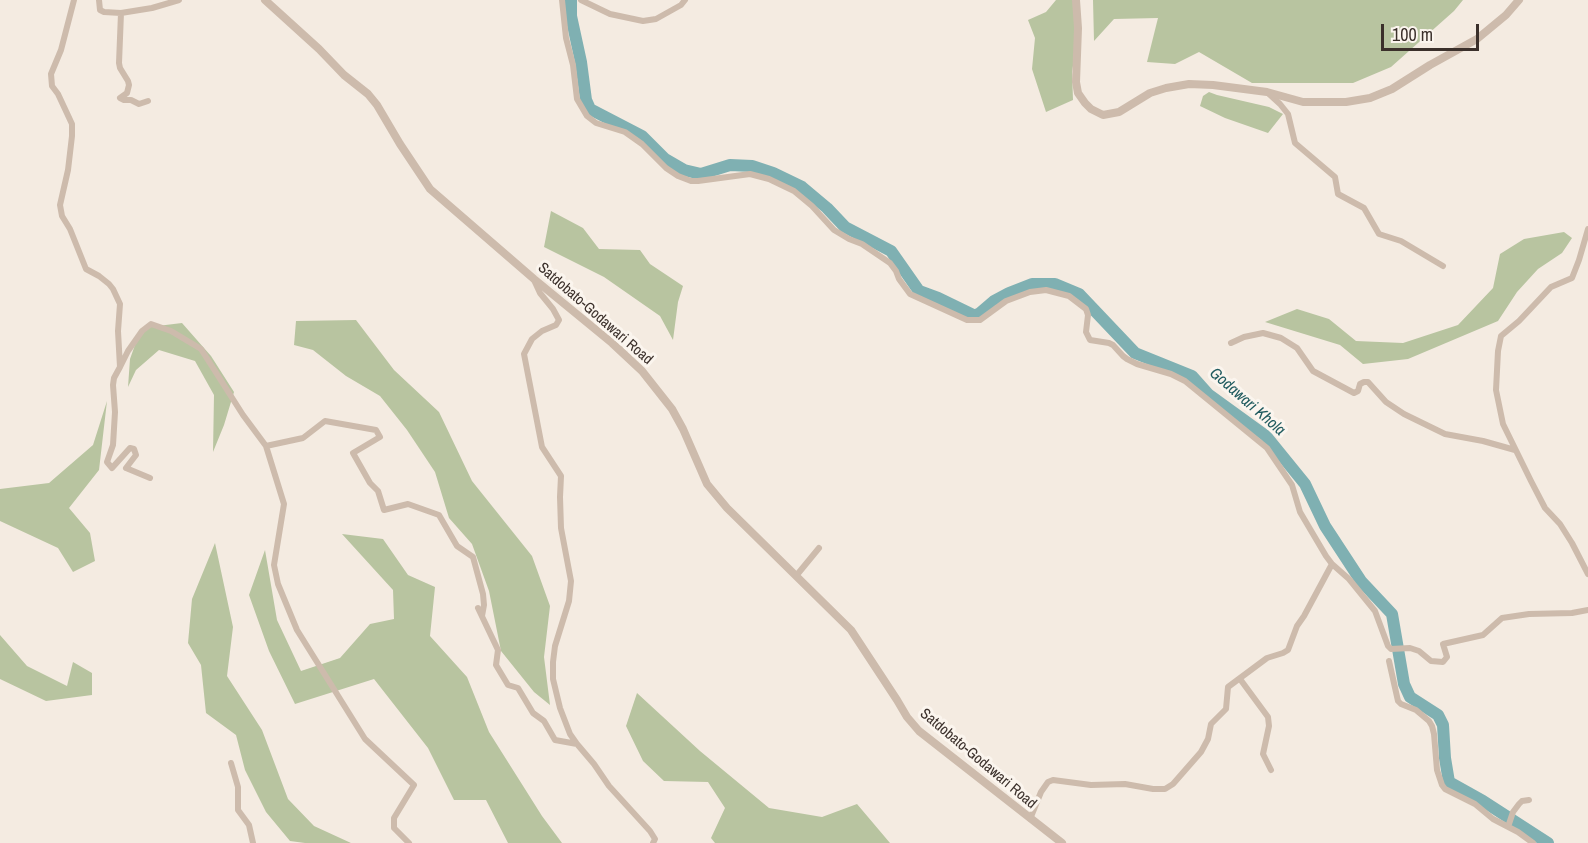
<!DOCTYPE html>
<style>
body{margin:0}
#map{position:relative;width:1588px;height:843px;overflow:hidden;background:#f4ebe1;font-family:"Archivo Narrow",sans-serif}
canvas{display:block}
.scale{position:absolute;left:1381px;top:24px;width:98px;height:27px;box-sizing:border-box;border:3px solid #3b302b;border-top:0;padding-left:8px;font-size:18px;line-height:21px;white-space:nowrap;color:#3b302b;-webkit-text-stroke:4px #fbf5ee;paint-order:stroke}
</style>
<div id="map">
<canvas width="1588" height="843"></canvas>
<div class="scale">100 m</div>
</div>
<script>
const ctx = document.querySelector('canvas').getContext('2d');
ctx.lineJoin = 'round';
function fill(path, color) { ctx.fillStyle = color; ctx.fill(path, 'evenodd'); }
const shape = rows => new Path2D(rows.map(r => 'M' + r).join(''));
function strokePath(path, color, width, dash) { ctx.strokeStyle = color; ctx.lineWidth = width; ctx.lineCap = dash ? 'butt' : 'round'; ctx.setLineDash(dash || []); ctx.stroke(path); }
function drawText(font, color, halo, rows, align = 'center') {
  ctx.font = font + ' "Archivo Narrow",sans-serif'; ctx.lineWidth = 6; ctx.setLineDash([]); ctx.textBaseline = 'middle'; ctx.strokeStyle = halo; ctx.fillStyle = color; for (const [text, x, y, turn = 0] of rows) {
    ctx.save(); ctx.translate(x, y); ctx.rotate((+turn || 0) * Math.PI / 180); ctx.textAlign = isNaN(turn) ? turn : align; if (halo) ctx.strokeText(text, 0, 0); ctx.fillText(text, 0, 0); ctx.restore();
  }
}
fill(shape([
 [1056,0,1073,0,1078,35,1072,72,1073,100,1046,112,1032,69,1035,38,1028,20,1046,12],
 [1093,0,1463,0,1454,11,1391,67,1353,83,1252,83,1199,52,1175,64,1147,62,1158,18,1114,19,1094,41],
 [1209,92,1217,95,1269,107,1283,114,1268,133,1225,118,1200,106,1203,96],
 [551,211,583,228,599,249,640,250,650,264,683,286,678,302,673,340,660,316,604,277,544,247],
 [1564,232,1572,238,1562,253,1538,269,1517,292,1498,321,1408,359,1363,364,1340,345,1265,322,1297,309,1329,319,1356,341,1403,343,1458,325,1493,288,1500,254,1524,239],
 [356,320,394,370,439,412,472,481,532,556,550,606,544,657,550,705,534,692,501,651,489,591,472,544,449,518,435,472,407,430,380,396,346,376,313,350,294,345,296,321],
 [182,323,211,356,234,392,224,425,213,452,214,395,195,361,159,350,136,370,128,387,130,359,141,328],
 [107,401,99,470,69,508,90,533,95,561,73,572,58,548,0,521,0,489,49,483,93,445],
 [342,534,383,539,408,575,435,587,430,636,467,677,489,732,542,816,562,843,508,843,486,800,454,800,428,748,374,679,295,704,269,651,249,595,265,550,277,620,301,671,340,658,370,624,394,619,393,590],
 [215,543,233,627,227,676,262,730,288,799,314,826,351,843,305,843,290,841,266,812,245,770,236,735,206,713,201,665,188,643,192,599],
 [0,635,27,666,67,686,73,662,92,673,92,695,46,701,0,679],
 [637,693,700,751,769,808,822,817,857,804,890,843,715,843,711,838,725,808,708,782,664,781,643,761,626,726]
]), '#b8c4a0');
strokePath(shape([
 [571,0,571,16,581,62,586,100,590,109,642,136,665,159,684,170,701,174,730,165,752,166,773,173,802,187,827,208,845,227,891,251,919,291,938,298,973,315,976,315,980,313,994,301,1009,293,1032,284,1055,284,1079,294,1135,353,1192,376,1208,394,1266,436,1305,484,1325,526,1361,581,1392,614,1404,684,1410,697,1438,715,1443,725,1445,758,1449,782,1483,801,1548,843]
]), '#7fb0b2', 12);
strokePath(shape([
 [74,0,61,50,51,74,52,86,58,94,72,124,72,136,68,170,60,205,62,216,70,229,86,269,99,276,109,284,113,289,120,304,118,331,120,367,114,378,113,385,115,412,113,445,107,462,112,468,130,448,134,449,136,455,126,468,150,478],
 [99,0,100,10,104,12,121,13,152,8,179,0],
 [562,0,566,38,573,65,577,99,587,116,596,123,625,132,642,144,666,168,678,176,691,181,698,181,750,174,769,179,794,191,812,206,834,230,849,239,862,244,890,263,896,271,899,279,910,294,967,320,980,320,1006,301,1030,292,1046,290,1069,296,1086,309,1088,315,1086,332,1090,340,1109,343,1113,345,1123,356,1127,359,1137,364,1171,374,1185,381,1267,448,1292,485,1300,512,1326,556,1332,564],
 [581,0,610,14,643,21,656,19,681,5,685,0],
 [121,13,119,63,120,68,128,81,129,85,127,93,120,98,124,100,131,100,139,104,148,101],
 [1268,93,1280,104,1288,114,1295,143,1335,177,1338,194,1364,208,1379,234,1401,241,1443,266],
 [1588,229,1579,260,1572,278,1551,287,1519,321,1501,336,1498,351,1496,390,1503,424,1531,481,1545,508,1560,524,1572,543,1588,574],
 [534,280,540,293,553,309,559,320,556,325,542,331,532,339,524,354,542,447,561,476,560,497,561,528,571,581,569,601,555,646,553,662,553,679,560,708,570,734,577,744,594,764,609,786,650,831,655,839,653,843],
 [1231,343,1244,337,1263,333,1281,338,1297,348,1313,371,1354,393,1358,391,1360,384,1364,382,1368,382,1386,402,1404,414,1445,434,1483,441,1515,450],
 [120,367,128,351,142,331,151,324,171,331,201,349,243,415,266,446,284,504,274,565,278,584,297,630,365,739,414,785,394,818,394,828,409,843],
 [266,446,303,438,325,421,376,430,380,437,353,453,370,483,378,491,384,510,408,504,439,515,457,546,473,557,483,594,484,605,482,616],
 [796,576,819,548],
 [478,608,498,650,496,665,508,685,518,688,533,713,544,721,555,740,577,744],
 [1389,661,1398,701,1401,704,1416,710,1429,721,1432,726,1434,734,1437,770,1442,785,1445,789,1475,804,1493,819,1518,832,1533,843],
 [1240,679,1268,717,1269,726,1263,754,1271,770],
 [231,763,238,787,238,810,249,825,253,843],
 [1030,819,1041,792,1048,782,1053,780,1091,785,1125,784,1153,789,1165,789,1173,784,1201,752,1208,739,1211,724,1226,709,1228,687,1267,658,1283,653,1288,650,1297,626,1304,616,1332,564,1349,579,1375,611,1388,646,1391,649,1410,648,1419,651,1431,661,1443,662,1447,657,1443,644,1483,635,1502,618,1529,614,1572,613,1588,610],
 [1508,827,1513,812,1519,804,1522,801,1529,800]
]), '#cdbbac', 6);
strokePath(shape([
 [265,0,319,49,344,75,368,94,377,105,400,144,430,189,534,279,612,343,642,371,672,409,683,429,707,484,727,508,851,630,897,700,907,717,919,731,1062,843],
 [1076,0,1078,28,1076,82,1078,93,1085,103,1091,109,1103,115,1119,112,1150,93,1166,88,1189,84,1213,85,1267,92,1303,102,1346,102,1370,98,1392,89,1430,65,1477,39,1506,15,1519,0]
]), '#cdbbac', 8);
drawText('15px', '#3b302b', '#fbf5ee', [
 ["Satdobato-Godawari Road",595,314,41],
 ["Satdobato-Godawari Road",978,759,40]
]);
drawText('italic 16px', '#1f5a5e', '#fbf5ee', [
 ["Godawari Khola",1247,402,41]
]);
</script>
